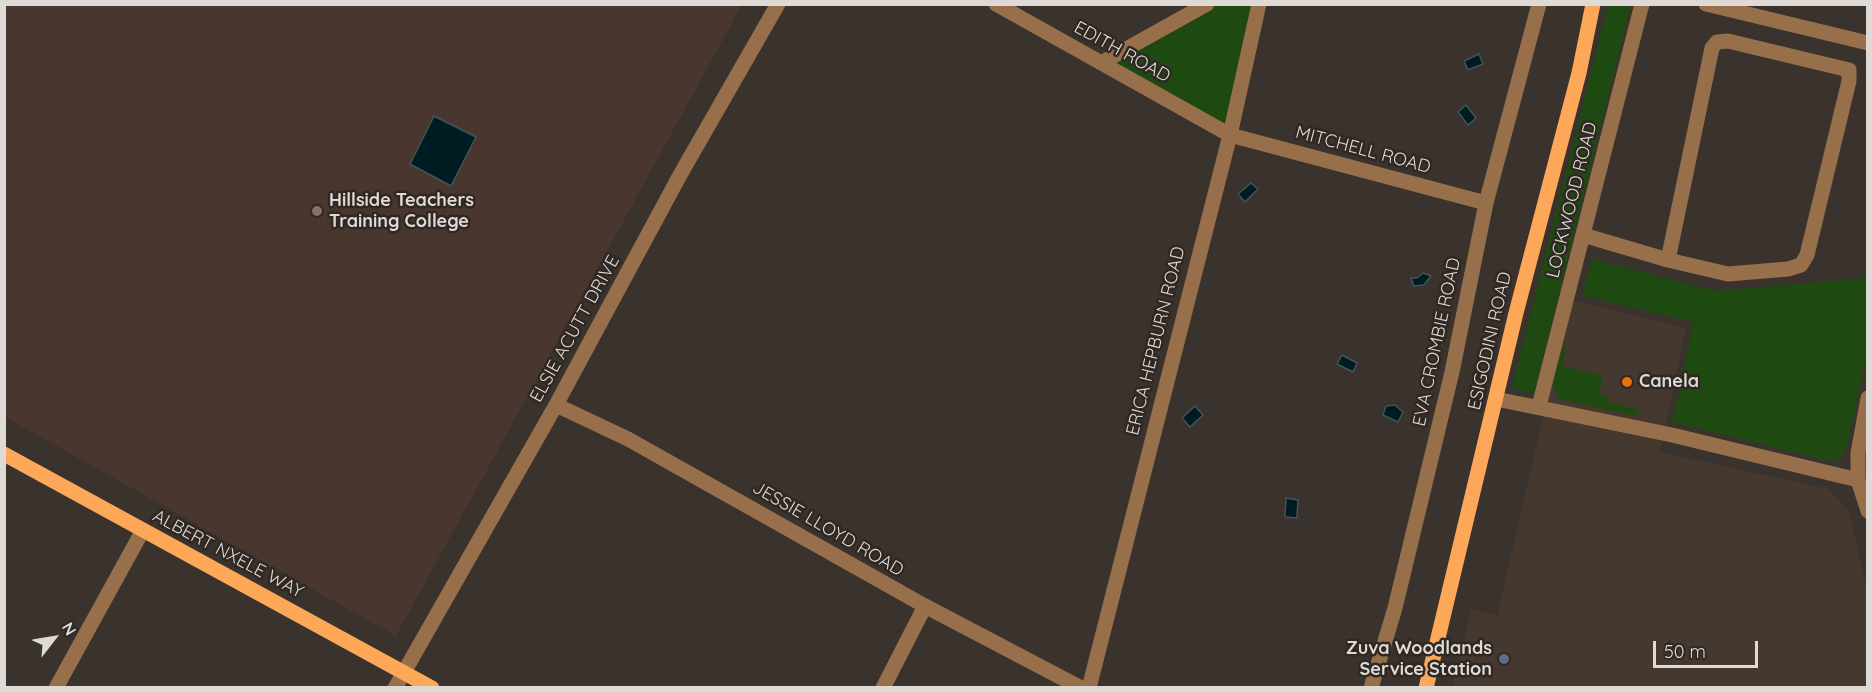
<!DOCTYPE html>
<style>
body{margin:0}
#map{position:relative;width:1872px;height:692px;overflow:hidden;background:#39322d;font-family:Quicksand,sans-serif}
canvas{display:block}
.frame{position:absolute;inset:0;border:6px solid #dfdad6;pointer-events:none}
.north{position:absolute;left:24px;top:608px;width:60px;height:60px;-webkit-text-stroke:4px #2f2823;paint-order:stroke;rotate:59deg;font-size:16px;font-weight:700;line-height:24px;text-align:center;color:#dfdad6}
.north::after{content:'';display:block;margin:auto;width:21px;height:27px;background:#dfdad6;clip-path:polygon(50% 0,100% 100%,50% 72%,0 100%)}
.scale{position:absolute;left:1653px;top:641px;width:105px;height:27px;box-sizing:border-box;border:3px solid #dfdad6;border-top:0;padding-left:8px;font-size:18px;line-height:21px;white-space:nowrap;color:#dfdad6;-webkit-text-stroke:4px #2f2823;paint-order:stroke}
</style>
<div id="map">
<canvas width="1872" height="692"></canvas>
<div class="frame"></div>
<div class="north">N</div>
<div class="scale">50 m</div>
</div>
<script>
const ctx = document.querySelector('canvas').getContext('2d');
ctx.lineJoin = 'round';
function fill(path, color) { ctx.fillStyle = color; ctx.fill(path, 'evenodd'); }
const shape = rows => new Path2D(rows.map(r => 'M' + r).join(''));
function strokePath(path, color, width, dash) { ctx.strokeStyle = color; ctx.lineWidth = width; ctx.lineCap = dash ? 'butt' : 'round'; ctx.setLineDash(dash || []); ctx.stroke(path); }
function drawText(font, color, halo, rows, align = 'center') {
  ctx.font = font + ' Quicksand,sans-serif'; ctx.lineWidth = 5; ctx.setLineDash([]); ctx.textBaseline = 'middle'; ctx.strokeStyle = halo; ctx.fillStyle = color; for (const [text, x, y, turn = 0] of rows) {
    ctx.save(); ctx.translate(x, y); ctx.rotate((+turn || 0) * Math.PI / 180); ctx.textAlign = isNaN(turn) ? turn : align; if (halo) ctx.strokeText(text, 0, 0); ctx.fillText(text, 0, 0); ctx.restore();
  }
}
fill(shape([
 [1570,300,1686,328,1660,452,1829,489,1849,512,1867,588,1867,687,1452,688,1471,609,1497,616]
]), '#45382f');
fill(shape([
 [5,5,742,5,396,636,5,417]
]), '#49362f');
fill(shape([
 [1217,5,1254,5,1227,128,1110,63],
 [1608,5,1631,5,1534,394,1512,388],
 [1592,259,1715,291,1867,278,1867,353,1847,447,1841,457,1832,462,1672,422,1694,322,1582,296],
 [1560,346,1566,348,1562,366,1603,376,1599,394,1609,396,1607,402,1640,410,1635,416,1559,399,1551,383]
]), '#1e4a12');
const water = shape([
 [1479,54,1483,64,1468,70,1464,61,1479,54],
 [1466,105,1476,118,1468,125,1458,112,1466,105],
 [434,116,476,137,451,186,410,164,434,116],
 [1251,183,1258,189,1245,202,1238,194,1251,183],
 [1423,273,1431,276,1424,285,1414,286,1411,278,1417,278,1423,273],
 [1342,355,1357,363,1353,372,1337,364,1342,355],
 [1395,405,1403,412,1398,422,1383,415,1386,406,1395,405],
 [1195,406,1203,415,1190,427,1182,418,1195,406],
 [1286,498,1298,500,1297,518,1285,517,1286,498]
]);
fill(water, '#001c23');
strokePath(water, '#435559', 1.5);
strokePath(shape([
 [996,4,1230,135,1486,203],
 [1706,4,1868,43],
 [1101,63,1207,4],
 [1583,235,1668,260,1728,274,1788,269,1801,265,1807,255,1849,81,1849,70,1728,41,1717,42,1712,48,1668,260],
 [1868,398,1858,453,1858,480,1868,511],
 [1496,399,1672,435,1858,480],
 [556,405,628,439,925,606,1081,688],
 [1539,406,1642,4],
 [56,688,143,530],
 [395,688,556,405,680,175,778,4],
 [883,688,925,606],
 [1089,688,1230,135,1259,4],
 [1371,688,1395,608,1452,372,1486,203,1539,4]
]), '#986f4b', 15);
strokePath(shape([
 [4,454,432,688],
 [1426,688,1516,313,1579,73,1593,4]
]), '#fda858', 15);
for (const [x, y, r, color] of [
 [317,211,6,"#8d6e63"],
 [1627,382,6,"#e8710a"],
 [1504,659,6,"#5c6f8a"]
]) { const dot = new Path2D(); dot.arc(x, y, r, 0, 2 * Math.PI); ctx.fillStyle = color; ctx.fill(dot); strokePath(dot, '#2f2823', 2); }
drawText('18px', '#dfdad6', '#2f2823', [
 ["EDITH ROAD",1122,52,29],
 ["MITCHELL ROAD",1363,150,15],
 ["LOCKWOOD ROAD",1572,200,-76],
 ["ELSIE ACUTT DRIVE",575,329,-61],
 ["ERICA HEPBURN ROAD",1156,341,-76],
 ["ESIGODINI ROAD",1490,341,-77],
 ["EVA CROMBIE ROAD",1437,342,-78],
 ["JESSIE LLOYD ROAD",828,529,30],
 ["ALBERT NXELE WAY",228,554,28]
]);
drawText('bold 18px', '#dfdad6', '#2f2823', [
 ["Hillside Teachers",329,201],
 ["Training College",329,222],
 ["Canela",1639,382],
 ["Zuva Woodlands",1492,649,"right"],
 ["Service Station",1492,670,"right"]
], 'left');
</script>
